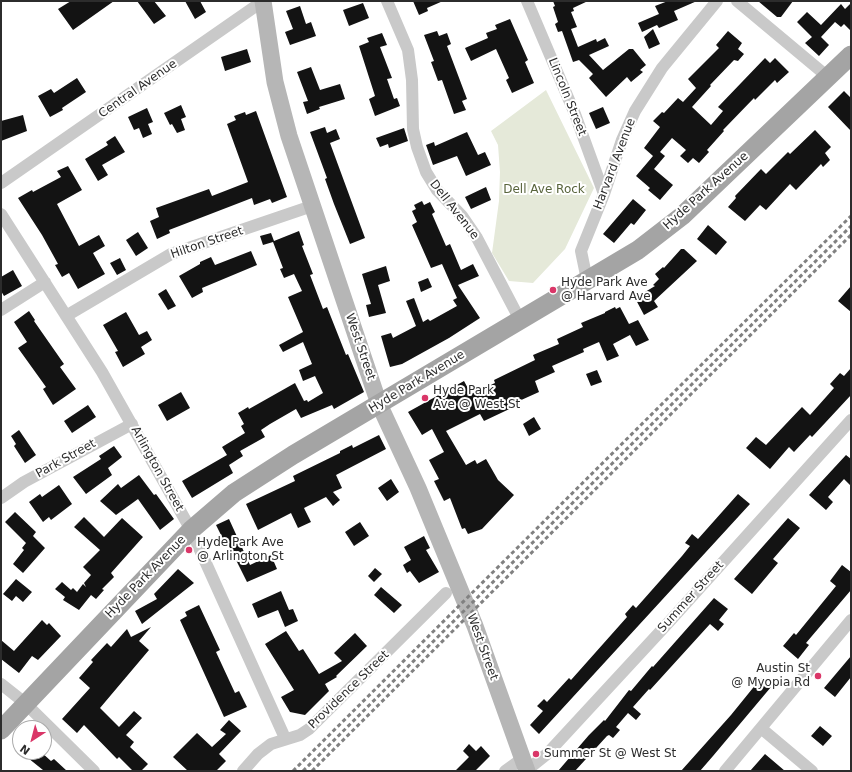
<!DOCTYPE html>
<style>
body{margin:0}
#map{position:relative;width:852px;height:772px;overflow:hidden;background:#fff;font-family:"DejaVu Sans",sans-serif}
canvas{display:block}
.frame{position:absolute;inset:0;border:2px solid #2c2c2c;pointer-events:none}
.north{position:absolute;left:12px;top:720px;width:40px;height:40px;box-sizing:border-box;background:#fff;border:1px solid #ababab;border-radius:50%;rotate:216deg;font-size:11px;font-weight:700;line-height:16px;text-align:center;color:#2c2c2c}
.north::after{content:'';display:block;margin:auto;width:14px;height:18px;background:#da3668;clip-path:polygon(50% 0,100% 100%,50% 72%,0 100%)}
</style>
<div id="map">
<canvas width="852" height="772"></canvas>
<div class="frame"></div>
<div class="north">N</div>
</div>
<script>
const ctx = document.querySelector('canvas').getContext('2d');
ctx.lineJoin = 'round';
function fill(path, color) { ctx.fillStyle = color; ctx.fill(path, 'evenodd'); }
const shape = rows => new Path2D(rows.map(r => 'M' + r).join(''));
function strokePath(path, color, width, dash) { ctx.strokeStyle = color; ctx.lineWidth = width; ctx.lineCap = dash ? 'butt' : 'round'; ctx.setLineDash(dash || []); ctx.stroke(path); }
function drawText(font, color, halo, rows, align = 'center') {
  ctx.font = font + ' "DejaVu Sans",sans-serif'; ctx.lineWidth = 4; ctx.setLineDash([]); ctx.textBaseline = 'middle'; ctx.strokeStyle = halo; ctx.fillStyle = color; for (const [text, x, y, turn = 0] of rows) {
    ctx.save(); ctx.translate(x, y); ctx.rotate((+turn || 0) * Math.PI / 180); ctx.textAlign = isNaN(turn) ? turn : align; if (halo) ctx.strokeText(text, 0, 0); ctx.fillText(text, 0, 0); ctx.restore();
  }
}
fill(shape([
 [546,90,594,188,565,249,533,283,509,281,492,253,499,201,500,172,498,145,491,131]
]), '#e5e9d9');
fill(shape([
 [71,1,114,1,73,30,58,9],
 [137,1,154,1,166,16,154,24],
 [185,1,200,1,206,12,195,19],
 [413,1,443,1,427,8,428,11,419,15],
 [553,1,588,1,573,8,574,11,571,12,577,27,571,29,578,47,596,39,597,42,605,38,609,46,589,55,603,70,629,49,633,49,646,65,640,70,643,72,631,82,627,77,606,97,589,78,593,74,579,60,573,62,562,31,558,32,555,24,558,22,553,7,555,6],
 [668,1,697,1,674,11,678,20,659,28,657,25,642,32,638,23,659,14,655,6],
 [758,1,793,1,781,17,777,17],
 [363,3,369,18,349,26,343,10],
 [851,3,851,31,844,24,841,27,835,22,821,37,829,45,819,56,805,43,812,37,797,22,807,12,821,25,841,4,845,9],
 [300,6,306,24,311,22,316,36,290,45,285,32,293,29,286,11],
 [510,19,528,60,525,62,534,83,512,93,506,80,509,78,496,49,471,61,465,48,488,38,486,33,497,29,495,25],
 [653,29,660,44,649,49,644,37],
 [437,31,439,36,447,33,451,44,447,46,467,99,462,101,466,110,454,114,442,80,438,81,431,62,434,61,424,35],
 [728,31,742,43,738,49,744,54,738,61,734,60,710,85,711,86,692,107,711,125,723,111,718,107,765,58,770,63,775,58,789,72,777,83,775,80,755,100,754,98,723,130,724,131,707,150,709,152,699,163,693,158,688,163,680,156,686,150,672,138,660,152,665,156,654,169,673,185,660,200,648,190,650,188,636,176,653,156,644,148,660,127,653,121,662,112,664,113,678,98,683,102,696,88,688,79,719,48,716,45],
 [382,33,387,45,380,47,392,78,387,79,394,99,397,98,400,106,375,116,369,99,375,96,359,46,369,42,367,38],
 [247,49,251,62,225,71,221,57],
 [311,67,320,90,340,84,345,99,319,107,320,109,307,114,303,102,308,101,297,72],
 [77,78,86,92,62,108,63,110,50,117,38,96,51,89,54,93],
 [844,91,851,98,851,131,828,107],
 [181,105,186,117,181,119,185,130,177,133,172,124,170,125,164,113],
 [603,107,610,123,596,129,589,113],
 [147,108,153,122,148,124,152,134,143,138,139,128,134,130,128,117],
 [256,111,287,197,272,203,270,199,254,205,252,198,169,230,170,233,157,239,150,221,159,217,156,208,209,189,212,196,248,182,227,124,236,120,234,116,245,112,246,115],
 [23,115,27,131,1,141,1,121],
 [325,127,327,133,336,129,340,139,330,143,365,238,350,244,334,204,325,179,327,178,310,132],
 [404,128,408,141,389,148,388,144,380,147,376,138],
 [815,130,831,147,825,153,830,160,823,167,821,164,796,190,790,184,766,210,760,205,745,221,728,207,736,198,735,196,761,169,766,174,788,152,790,154],
 [467,132,478,155,485,152,491,165,466,176,457,156,433,165,426,145,434,142,435,146],
 [115,136,125,152,102,165,108,175,98,181,85,159,108,145,106,142],
 [68,166,82,190,57,204,79,246,99,235,105,246,93,253,105,274,78,289,69,273,62,277,55,265,58,264,42,235,18,198,32,190,33,192,61,177,57,171],
 [486,187,491,200,471,209,465,197],
 [633,199,646,210,634,225,631,223,614,243,603,234],
 [422,201,424,205,430,202,435,212,432,214,446,246,450,244,461,270,473,264,479,276,458,285,480,318,449,338,402,364,390,367,381,336,391,333,393,338,416,326,406,301,414,298,423,322,428,319,430,321,457,306,453,300,457,298,442,264,431,268,412,225,417,222,412,211,416,209,414,205],
 [708,225,727,242,716,255,697,239],
 [299,231,304,245,302,246,313,274,310,275,323,309,327,307,346,355,348,354,364,392,334,409,332,405,301,418,296,409,270,424,261,430,265,437,240,451,243,456,229,465,233,473,192,498,182,481,227,455,222,447,245,433,241,426,244,424,238,413,248,407,249,409,295,383,304,401,307,400,308,402,323,393,315,376,303,381,299,370,312,364,303,342,283,352,279,345,303,332,288,297,302,291,294,274,284,278,280,269,283,268,273,242,263,245,260,236,271,233,274,241],
 [138,232,148,248,136,256,126,240],
 [681,249,684,249,697,261,654,301,658,307,644,315,635,298,655,286,653,285,659,279,655,274,663,267,664,268],
 [251,251,257,265,202,288,203,292,192,298,179,276,200,264,200,262,211,257,215,265],
 [120,258,126,270,117,275,110,263],
 [386,266,390,281,378,285,386,313,369,317,366,305,371,304,362,274],
 [13,270,22,286,4,296,1,291,1,277],
 [428,278,432,287,421,292,418,282],
 [851,286,851,312,838,301],
 [166,289,176,306,168,310,158,294],
 [615,307,616,309,620,307,629,324,638,320,649,340,636,346,630,335,613,344,619,356,607,361,599,342,583,349,584,352,552,366,555,372,535,381,539,392,519,401,520,404,484,421,480,414,446,431,466,465,475,460,477,464,486,459,498,480,514,495,482,529,468,534,465,528,462,529,450,498,444,501,434,481,439,479,429,460,444,452,432,429,422,435,408,412,464,381,471,394,495,383,494,380,535,360,533,355,559,344,557,339,583,327,581,323,605,313,605,312],
 [29,311,35,320,34,321,64,364,60,367,76,389,53,405,43,389,46,387,18,348,27,342,14,322],
 [126,312,139,335,147,331,152,340,141,347,145,354,123,367,115,352,118,351,103,325],
 [851,368,851,395,812,437,810,435,794,452,789,447,770,469,746,448,756,437,766,445,802,407,810,415,834,388,830,384,840,373,844,376],
 [597,370,602,382,591,386,586,374],
 [181,392,190,408,167,421,158,405],
 [88,405,96,417,72,433,64,421],
 [534,417,541,429,529,436,523,424],
 [19,430,36,455,25,463,14,446,16,444,11,436],
 [379,435,386,449,336,475,342,488,333,492,340,500,333,506,326,497,304,508,311,522,298,528,291,513,258,530,246,504,295,481,293,476,340,453,340,451,352,445,353,448],
 [114,446,122,457,108,468,112,475,86,494,73,477,101,459,99,456],
 [846,455,851,459,851,486,844,479,828,497,833,502,826,510,809,495],
 [139,475,154,495,156,494,174,519,160,530,138,499,116,515,100,501,118,484,121,488],
 [391,479,399,492,387,501,378,488],
 [59,485,72,504,51,520,49,517,43,522,29,502,40,494,42,497],
 [738,494,750,504,539,734,530,725,543,711,537,706,544,699,547,702,569,678,571,680,627,617,625,614,633,605,636,608,682,556,690,546,685,543,692,534,698,539],
 [15,512,36,532,33,536,45,548,23,573,13,564,24,550,22,548,26,543,5,522],
 [84,517,104,537,122,518,143,537,111,573,114,577,102,589,104,590,96,599,91,595,79,610,63,600,65,597,55,589,62,582,71,590,73,588,77,592,83,584,86,587,84,583,91,575,83,567,100,550,74,527],
 [788,518,800,528,773,559,778,563,752,594,734,579],
 [229,519,250,565,271,555,277,569,247,582,226,540,224,541,216,525],
 [360,522,369,536,354,546,345,532],
 [424,536,430,548,426,550,439,572,419,583,410,571,407,573,403,565,411,560,404,547],
 [842,565,851,572,851,590,806,643,809,645,798,659,783,646,794,633,796,635,836,586,830,581],
 [375,568,382,574,374,582,368,576],
 [178,569,194,583,142,624,135,611,157,599,154,594],
 [16,579,32,592,23,602,16,596,12,601,3,594],
 [381,587,402,605,394,613,374,595],
 [281,591,289,610,293,609,298,621,285,627,278,610,258,618,252,604],
 [714,598,728,609,719,620,724,624,718,631,710,624,650,690,649,689,633,707,641,714,636,720,628,713,616,727,620,730,613,738,609,735,607,736,575,771,558,771,589,735,604,720,605,721,629,690,631,691,652,666,653,667],
 [199,605,220,650,216,652,235,693,239,691,247,707,224,717,180,620,187,616,185,612],
 [42,620,47,625,49,623,61,636,38,660,32,656,19,673,1,659,1,640,14,651],
 [151,627,139,641,149,650,100,708,119,727,134,711,142,718,126,735,134,742,130,747,148,764,141,771,133,771,119,757,117,759,84,725,77,733,62,719,90,688,79,678,93,662,91,660,107,643,111,647,127,629,131,637],
 [286,631,299,651,303,649,319,674,342,661,334,653,355,633,367,646,336,676,337,677,325,684,329,691,305,715,290,712,281,697,294,690,265,644],
 [851,656,851,677,835,697,824,688],
 [761,678,771,687,713,756,700,771,681,771,731,715],
 [229,720,241,731,219,754,226,761,216,771,188,771,173,757,197,733,212,747,226,734,220,730],
 [820,726,832,736,823,746,811,736],
 [469,744,476,751,481,746,490,756,475,771,455,771,469,757,463,751],
 [34,752,41,752,51,761,54,759,67,771,42,771,43,770,28,758],
 [765,754,785,771,750,771]
]), '#131313');
strokePath(shape([
 [387,1,408,50,412,80,413,129,417,147,426,172,437,190,462,216,477,238,520,320],
 [527,1,575,114,604,194],
 [737,1,828,77],
 [1,183,263,1],
 [1,214,102,372,191,530,285,738],
 [587,280,581,251,604,194,622,140,635,111,662,68,717,1],
 [1,310,45,282],
 [66,316,171,254,312,206],
 [1,498,24,482,132,424],
 [1,684,25,703,94,771],
 [762,729,812,771],
 [527,770,547,754,669,622,851,420],
 [243,771,258,754,271,744,300,735,309,729,446,593],
 [505,771,523,758],
 [725,771,851,620]
]), '#c9c9c9', 12);
strokePath(shape([
 [263,1,275,82,289,136,379,404,418,488,475,626,527,771]
]), '#b6b6b6', 17);
strokePath(shape([
 [1,730,191,530,234,493,293,455,638,250,682,216,851,55]
]), '#a4a4a4', 19);
strokePath(shape([
 [293,771,851,216],
 [303,771,851,226],
 [312,771,851,235]
]), '#818181', 3, [4, 3]);
for (const [x, y, r, color] of [
 [553,290,4,"#da3668"],
 [425,398,4,"#da3668"],
 [189,550,4,"#da3668"],
 [818,676,4,"#da3668"],
 [536,754,4,"#da3668"]
]) { const dot = new Path2D(); dot.arc(x, y, r, 0, 2 * Math.PI); ctx.fillStyle = color; ctx.fill(dot); strokePath(dot, '#fff', 1.5); }
drawText('12px', '#2c2c2c', '#fff', [
 ["Central Avenue",138,89,-35],
 ["Lincoln Street",567,97,68],
 ["Harvard Avenue",615,164,-69],
 ["Hyde Park Avenue",706,191,-42],
 ["Dell Avenue",454,210,52],
 ["Hilton Street",207,243,-19],
 ["West Street",360,347,71],
 ["Hyde Park Avenue",417,382,-31],
 ["Park Street",66,459,-29],
 ["Arlington Street",157,469,61],
 ["Hyde Park Avenue",146,577,-46],
 ["Summer Street",691,597,-48],
 ["West Street",482,647,70],
 ["Providence Street",349,690,-44]
]);
drawText('12px', '#58643c', '#fff', [
 ["Dell Ave Rock",544,190]
]);
drawText('12px', '#2c2c2c', '#fff', [
 ["Hyde Park Ave",561,283],
 ["@ Harvard Ave",561,297],
 ["Hyde Park",433,391],
 ["Ave @ West St",433,405],
 ["Hyde Park Ave",197,543],
 ["@ Arlington St",197,557],
 ["Austin St",810,669,"right"],
 ["@ Myopia Rd",810,683,"right"],
 ["Summer St @ West St",544,754]
], 'left');
</script>
